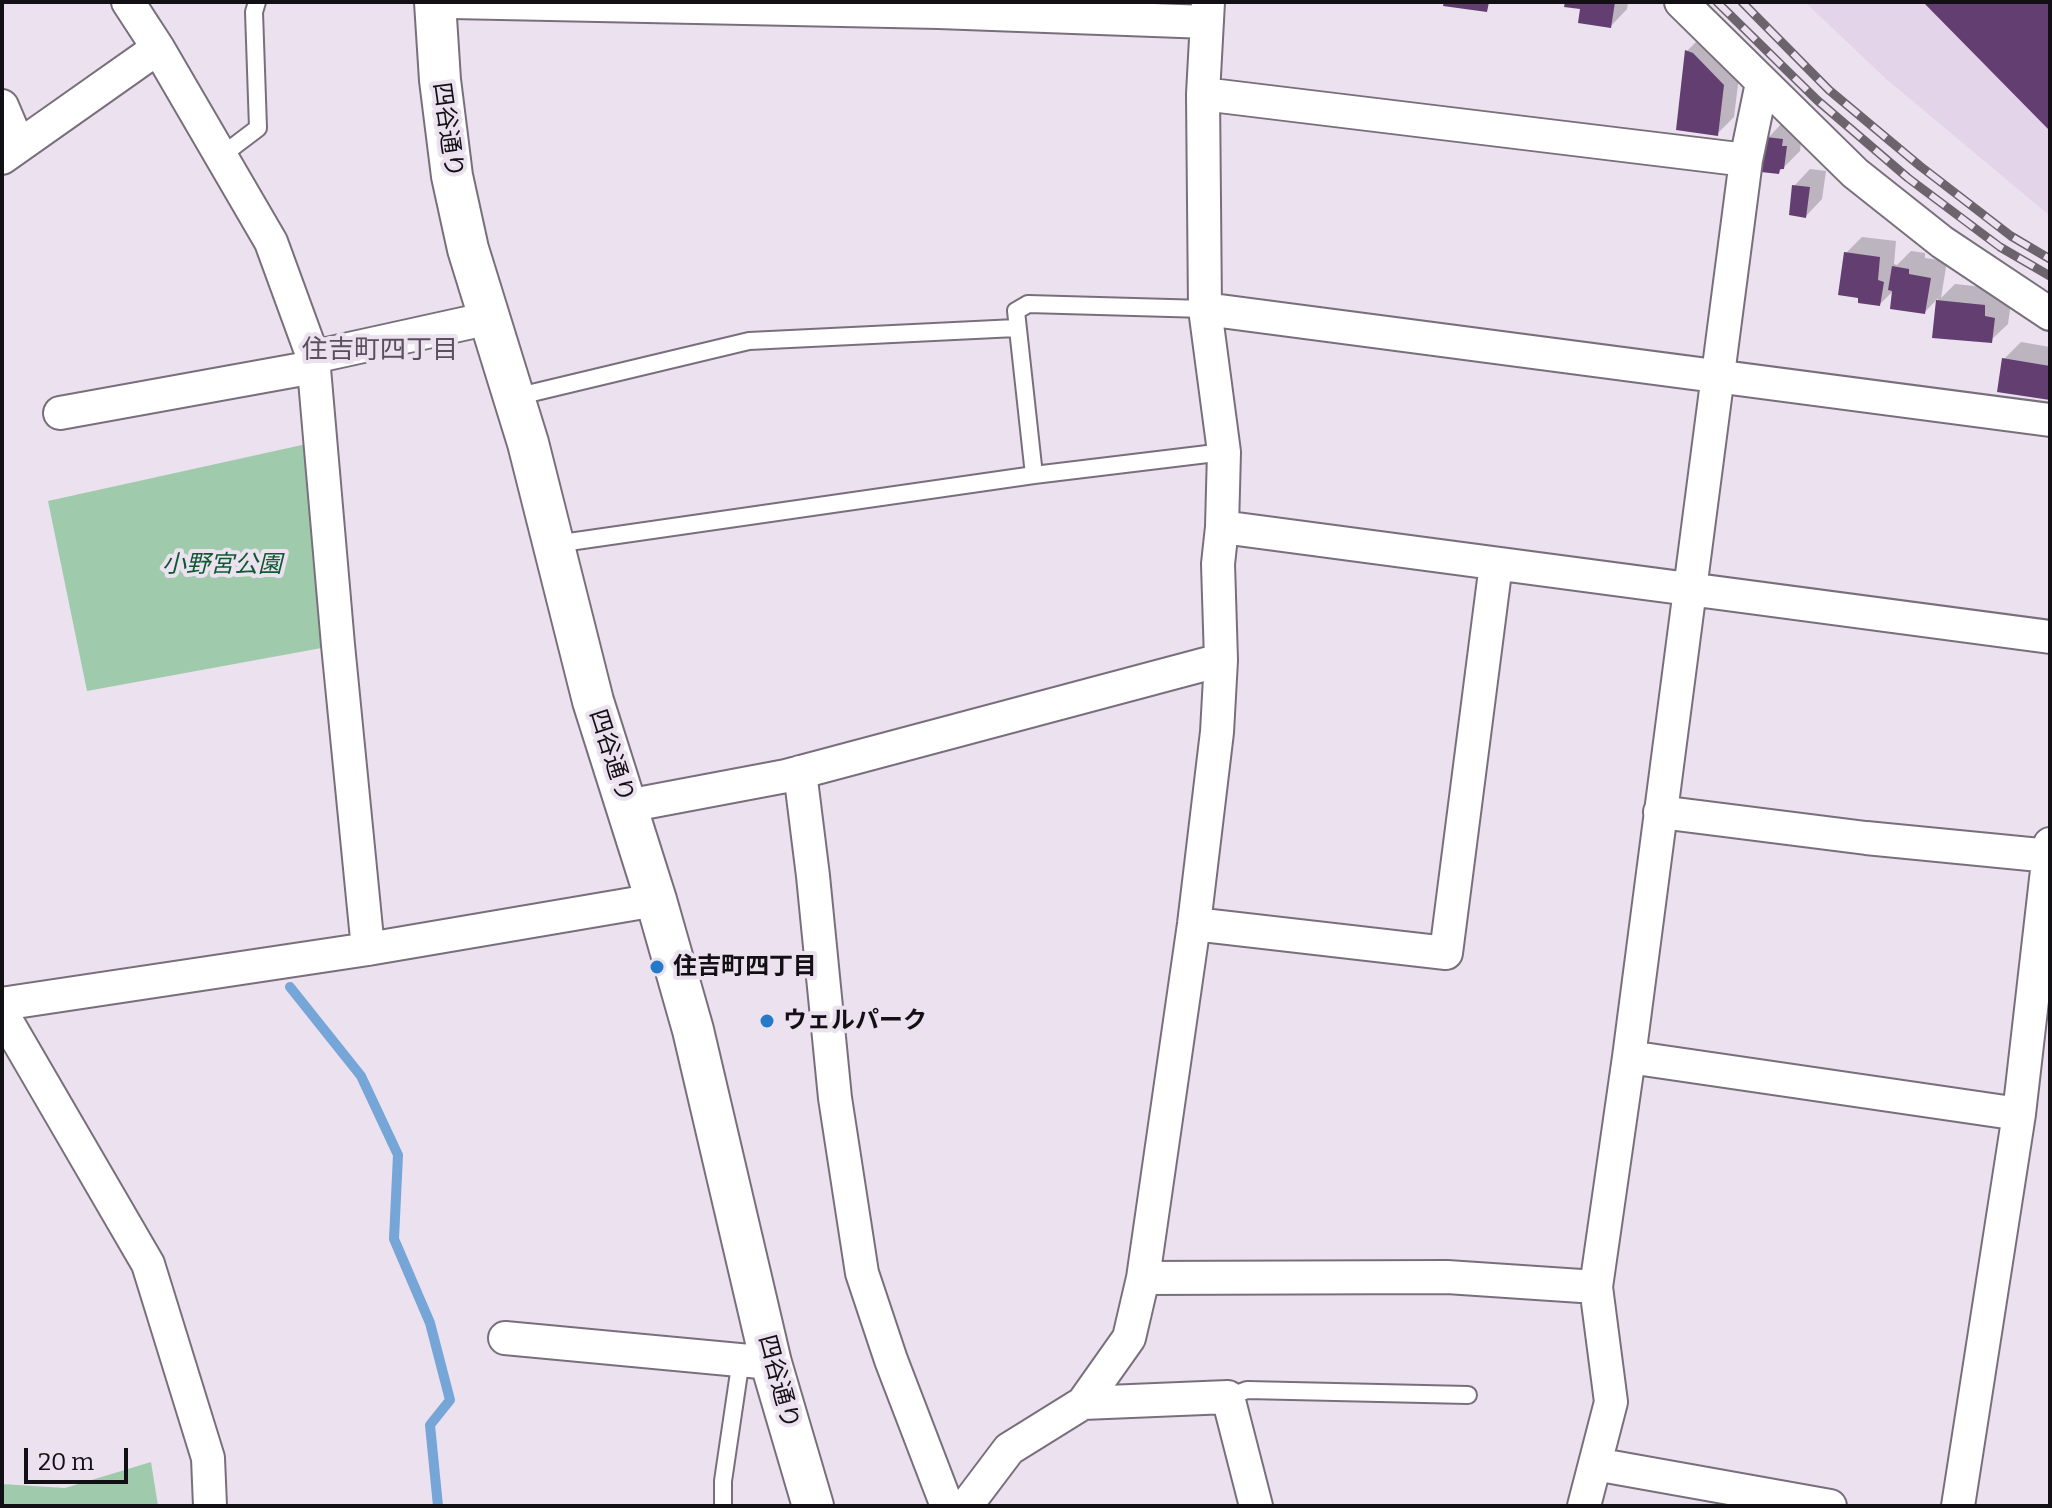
<!DOCTYPE html>
<meta charset="utf-8">
<style>
body{margin:0}
#map{position:relative;width:2052px;height:1508px;overflow:hidden;background:#ece1ef;font-family:Bitter,serif}
canvas{display:block}
.frame{position:absolute;inset:0;border:4px solid #131015;pointer-events:none}
.scale{position:absolute;left:24px;top:1448px;width:104px;height:36px;box-sizing:border-box;border:4px solid #131015;border-top:0;padding-left:10px;font-size:24px;line-height:28px;white-space:nowrap;color:#131015;-webkit-text-stroke:6px #ece1ef;paint-order:stroke}
</style>
<div id="map">
<canvas width="2052" height="1508"></canvas>
<div class="frame"></div>
<div class="scale">20 m</div>
</div>
<script>
const ctx = document.querySelector('canvas').getContext('2d');
ctx.lineJoin = 'round';
function fill(path, color) { ctx.fillStyle = color; ctx.fill(path, 'evenodd'); }
const shape = rows => new Path2D(rows.map(r => 'M' + r).join(''));
function strokePath(path, color, width, dash) { ctx.strokeStyle = color; ctx.lineWidth = width; ctx.lineCap = dash ? 'butt' : 'round'; ctx.setLineDash(dash || []); ctx.stroke(path); }
function drawText(font, color, halo, rows, align = 'center') {
  ctx.font = font + ' Bitter,"Noto Sans JP",serif'; ctx.lineWidth = 8; ctx.setLineDash([]); ctx.textBaseline = 'middle'; ctx.strokeStyle = halo; ctx.fillStyle = color; for (const [text, x, y, turn = 0] of rows) {
    ctx.save(); ctx.translate(x, y); ctx.rotate((+turn || 0) * Math.PI / 180); ctx.textAlign = isNaN(turn) ? turn : align; if (halo) ctx.strokeText(text, 0, 0); ctx.fillText(text, 0, 0); ctx.restore();
  }
}
fill(shape([
 [1805,2,2050,2,2050,216,1884,77]
]), '#e3d4e9');
fill(shape([
 [311,443,338,645,87,691,48,501],
 [151,1462,158,1506,2,1506,2,1484,65,1488]
]), '#9fcbac');
fill(shape([
 [1567,2,1628,2,1627,9,1611,26,1582,8],
 [1704,34,1740,68,1734,117,1717,134,1687,51],
 [1784,121,1802,130,1800,151,1779,172,1768,138],
 [1810,169,1826,171,1822,199,1806,216,1794,186],
 [1862,237,1896,241,1894,264,1897,265,1911,251,1925,253,1925,258,1947,261,1941,298,1955,284,2001,289,2011,302,2008,324,1991,340,1934,336,1938,298,1925,312,1894,290,1880,304,1846,253],
 [2021,342,2050,347,2050,398,2004,359]
]), '#0003');
strokePath(shape([
 [290,987,361,1076,398,1155,394,1239,430,1323,450,1400,430,1425,438,1506]
]), '#76a5d8', 10);
fill(shape([
 [1444,2,1489,2,1487,12,1443,6],
 [1565,2,1615,2,1611,28,1578,23,1580,9,1564,7],
 [1923,2,2050,2,2050,131],
 [1685,50,1693,53,1724,85,1718,136,1676,130],
 [1766,137,1783,139,1782,146,1787,146,1784,169,1780,169,1779,174,1761,172],
 [1792,185,1810,187,1806,218,1789,215],
 [1844,252,1880,257,1878,280,1884,282,1880,306,1858,303,1858,298,1838,295],
 [1892,266,1909,269,1909,274,1931,278,1925,314,1890,309,1892,291,1888,290],
 [1936,300,1985,305,1985,316,1995,318,1992,343,1932,338],
 [2002,358,2050,366,2050,400,1997,392]
]), '#633e70');
const service = shape([
 [221,156,258,128,254,12,257,2],
 [515,397,749,341,1016,328],
 [1034,475,1016,311,1028,304,1205,309],
 [555,544,1034,475,1224,452],
 [1228,1397,1247,1390,1468,1395],
 [723,1506,723,1481,741,1359]
]);
const minor = shape([
 [128,2,158,48,271,242,313,357,338,645,368,949],
 [452,2,939,12],
 [935,2,939,12,1207,22],
 [1681,2,1855,173,1942,242,2050,314],
 [1762,83,1746,160,1629,1057,2019,1114],
 [1203,94,1746,160],
 [2,106,19,146],
 [2,158,158,48],
 [1205,309,2050,420],
 [313,357,490,318],
 [60,413,314,367],
 [1222,527,2050,637],
 [800,772,813,876,835,1098,862,1273,891,1360,947,1506],
 [627,806,786,776,1221,660],
 [1660,812,1866,838,2050,856],
 [1194,924,1446,953,1496,564],
 [2,1004,368,949,656,900],
 [2,1013,148,1264,208,1458,210,1506],
 [1143,1278,1447,1277,1596,1287],
 [505,1338,771,1363],
 [1083,1403,1228,1397,1256,1506],
 [1595,1464,1830,1506],
 [966,1506,1009,1449,1083,1403,1129,1338,1143,1278,1194,924,1217,732,1221,660,1218,564,1222,527,1224,452,1205,309,1203,94,1208,2],
 [1584,1506,1611,1402,1596,1287,1629,1057],
 [1958,1506,2019,1114,2050,844]
]);
const tertiary = shape([
 [435,2,440,80,452,176,468,249,528,443,593,701,656,900,693,1030,771,1363,813,1506]
]);
strokePath(service, '#796f7c', 20);
strokePath(minor, '#796f7c', 36);
strokePath(tertiary, '#796f7c', 44);
strokePath(service, '#fff', 16);
strokePath(minor, '#fff', 32);
strokePath(tertiary, '#fff', 40);
const rail = shape([
 [1717,2,1817,100,1908,178,2000,247,2050,276],
 [1742,2,1829,90,1920,166,2011,236,2050,259]
]);
strokePath(rail, '#6b646d', 9);
strokePath(rail, '#ece1ef', 6, [18]);
for (const [x, y, r, color] of [
 [657,967,8,"#247ac8"],
 [767,1021,8,"#247ac8"]
]) { const dot = new Path2D(); dot.arc(x, y, r, 0, 2 * Math.PI); ctx.fillStyle = color; ctx.fill(dot); strokePath(dot, '#ece1ef', 3); }
drawText('24px', '#131015', '#ece1ef', [
 ["四谷通り",447,130,82],
 ["四谷通り",611,756,72],
 ["四谷通り",778,1382,75]
]);
drawText('italic 24px', '#0a5931', '#ece1ef', [
 ["小野宮公園",222,565]
]);
drawText('bold 24px', '#131015', '#ece1ef', [
 ["住吉町四丁目",673,967],
 ["ウェルパーク",783,1021]
], 'left');
drawText('26px', '#59505c', '#ece1ef', [
 ["住吉町四丁目",380,351]
]);
</script>
